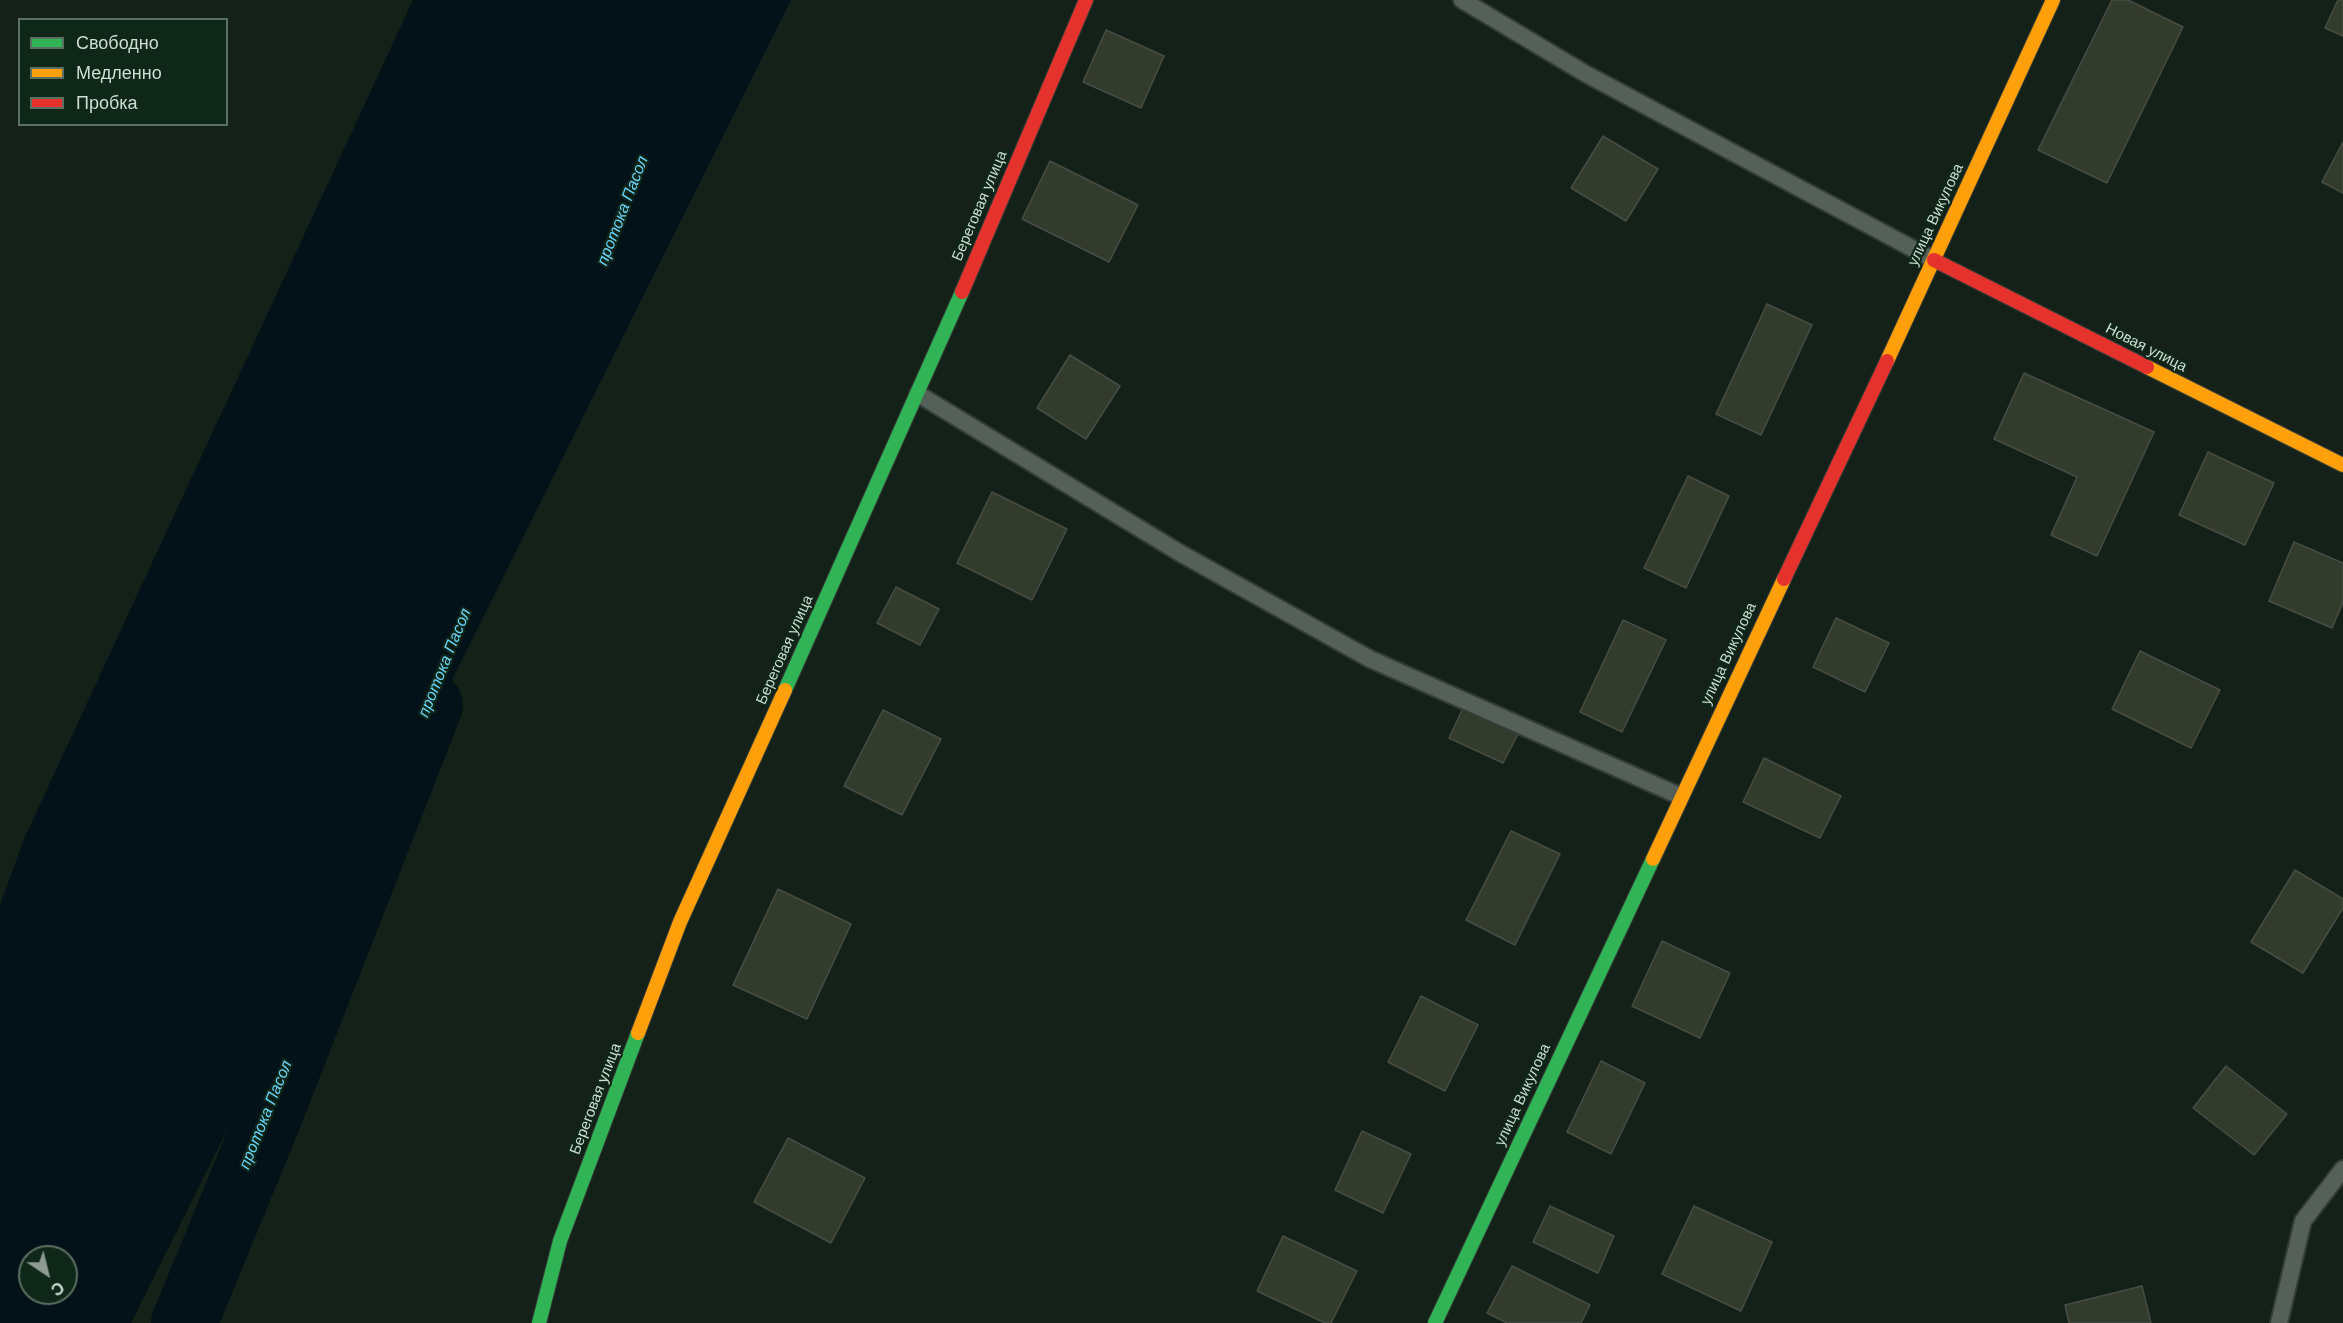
<!DOCTYPE html>
<meta charset="utf-8">
<style>
body{margin:0}
#map{position:relative;width:2343px;height:1323px;overflow:hidden;background:#142119;font-family:Arial,sans-serif}
canvas{display:block}
.legend{position:absolute;left:18px;top:18px;width:210px;height:108px;box-sizing:border-box;background:#0e2718;border:2px solid #5b6f62;margin:0;padding:8px 10px;list-style:none;font-size:18px;color:#cedcd2}
.legend li{display:flex;align-items:center;gap:12px;height:30px}
.legend b{width:30px;border:2px solid #5b6f62}
.north{position:absolute;left:18px;top:1245px;width:60px;height:60px;box-sizing:border-box;background:#0e2718;border:2px solid #5b6f62;border-radius:50%;rotate:145deg;font-size:16px;font-weight:700;line-height:24px;text-align:center;color:#cedcd2}
.north::after{content:'';display:block;margin:auto;width:21px;height:27px;background:#8d9b91;clip-path:polygon(50% 0,100% 100%,50% 72%,0 100%)}
</style>
<div id="map">
<canvas width="2343" height="1323"></canvas>
<ul class="legend">
<li><b style="height:8px;background:#30b455"></b>Свободно</li>
<li><b style="height:8px;background:#ff9f0a"></b>Медленно</li>
<li><b style="height:8px;background:#e5322d"></b>Пробка</li>
</ul>
<div class="north">С</div>
</div>
<script>
const ctx = document.querySelector('canvas').getContext('2d');
ctx.lineJoin = 'round';
function fill(path, color) { ctx.fillStyle = color; ctx.fill(path, 'evenodd'); }
const shape = rows => new Path2D(rows.map(r => 'M' + r).join(''));
function strokePath(path, color, width, dash) { ctx.strokeStyle = color; ctx.lineWidth = width; ctx.lineCap = dash ? 'butt' : 'round'; ctx.setLineDash(dash || []); ctx.stroke(path); }
function drawText(font, color, halo, rows, align = 'center') {
  ctx.font = font + ' Arial,sans-serif'; ctx.lineWidth = 4.5; ctx.setLineDash([]); ctx.textBaseline = 'middle'; ctx.strokeStyle = halo; ctx.fillStyle = color; for (const [text, x, y, turn = 0] of rows) {
    ctx.save(); ctx.translate(x, y); ctx.rotate((+turn || 0) * Math.PI / 180); ctx.textAlign = isNaN(turn) ? turn : align; if (halo) ctx.strokeText(text, 0, 0); ctx.fillText(text, 0, 0); ctx.restore();
  }
}
fill(shape([
 [413,0,791,0,131,1323,0,1323,0,905,24,839],
 [30,1257,66,1257,66,1293,30,1293]
]), '#021218');
strokePath(shape([
 [184,1323,268,1119,430,705]
]), '#021218', 66);
const building = shape([
 [2112,0,2128,0,2183,27,2107,183,2038,150,2112,0],
 [2338,0,2343,0,2343,36,2325,28,2338,0],
 [1106,30,1164,56,1141,108,1083,82,1106,30],
 [1603,136,1658,169,1626,221,1571,188,1603,136],
 [2343,142,2343,193,2322,182,2343,142],
 [1050,161,1138,205,1109,262,1022,219,1050,161],
 [1767,304,1812,325,1761,435,1716,414,1767,304],
 [1070,355,1120,386,1086,439,1037,408,1070,355],
 [2024,373,2154,432,2097,556,2051,535,2077,477,1994,439,2024,373],
 [2208,452,2274,483,2245,545,2179,515,2208,452],
 [1688,476,1729,496,1686,588,1644,568,1688,476],
 [992,492,1067,529,1032,600,957,563,992,492],
 [2294,542,2343,563,2343,602,2332,628,2269,601,2294,542],
 [896,587,939,609,920,645,877,623,896,587],
 [1836,618,1889,643,1865,692,1813,667,1836,618],
 [1623,620,1666,640,1622,732,1580,712,1623,620],
 [2140,651,2220,690,2191,748,2112,709,2140,651],
 [1464,706,1519,732,1503,763,1449,738,1464,706],
 [883,710,941,739,902,815,844,786,883,710],
 [1764,758,1841,796,1820,838,1743,802,1764,758],
 [1511,831,1560,854,1515,945,1466,920,1511,831],
 [2295,870,2343,899,2343,908,2303,973,2251,942,2295,870],
 [778,889,851,924,807,1019,733,985,778,889],
 [1662,941,1730,973,1700,1038,1632,1006,1662,941],
 [1421,996,1478,1025,1445,1091,1388,1062,1421,996],
 [1601,1061,1645,1083,1611,1154,1567,1132,1601,1061],
 [2226,1066,2287,1114,2254,1155,2193,1108,2226,1066],
 [1362,1131,1411,1154,1383,1213,1335,1190,1362,1131],
 [788,1138,865,1178,831,1243,754,1202,788,1138],
 [1550,1206,1614,1236,1598,1273,1533,1242,1550,1206],
 [1694,1206,1772,1242,1741,1311,1662,1274,1694,1206],
 [1283,1236,1357,1271,1331,1323,1325,1323,1257,1291,1283,1236],
 [1512,1266,1590,1305,1581,1323,1507,1323,1487,1313,1512,1266],
 [2142,1286,2151,1323,2069,1323,2065,1305,2142,1286]
]);
fill(building, '#333b2c');
strokePath(building, '#464e44', 1.5);
const lane = shape([
 [1462,0,1586,74,1934,260],
 [918,394,1180,553,1370,659,1680,796],
 [2279,1323,2303,1221,2343,1169]
]);
const fast = shape([
 [785,690,962,292],
 [539,1323,560,1241,638,1033],
 [1435,1323,1653,859]
]);
const slow = shape([
 [1887,361,2053,0],
 [2147,367,2343,465],
 [1653,859,1784,579],
 [638,1033,680,922,785,690]
]);
const jam = shape([
 [1934,260,2147,367],
 [962,292,1086,0],
 [1784,579,1887,361]
]);
strokePath(lane, '#333c36', 20);
strokePath(fast, '#333c36', 16);
strokePath(slow, '#333c36', 16);
strokePath(jam, '#333c36', 16);
strokePath(lane, '#556059', 16);
strokePath(fast, '#30b455', 14);
strokePath(slow, '#ff9f0a', 14);
strokePath(jam, '#e5322d', 14);
drawText('15px', '#cedcd2', '#0e2718', [
 ["Береговая улица",980,206,-67],
 ["улица Викулова",1936,215,-65],
 ["Новая улица",2146,348,27],
 ["Береговая улица",785,650,-66],
 ["улица Викулова",1729,654,-65],
 ["улица Викулова",1523,1095,-65],
 ["Береговая улица",596,1099,-69]
]);
drawText('italic 16px', '#69d6fd', '#0e2718', [
 ["протока Пасол",623,211,-69],
 ["протока Пасол",445,663,-68],
 ["протока Пасол",266,1115,-68]
]);
</script>
